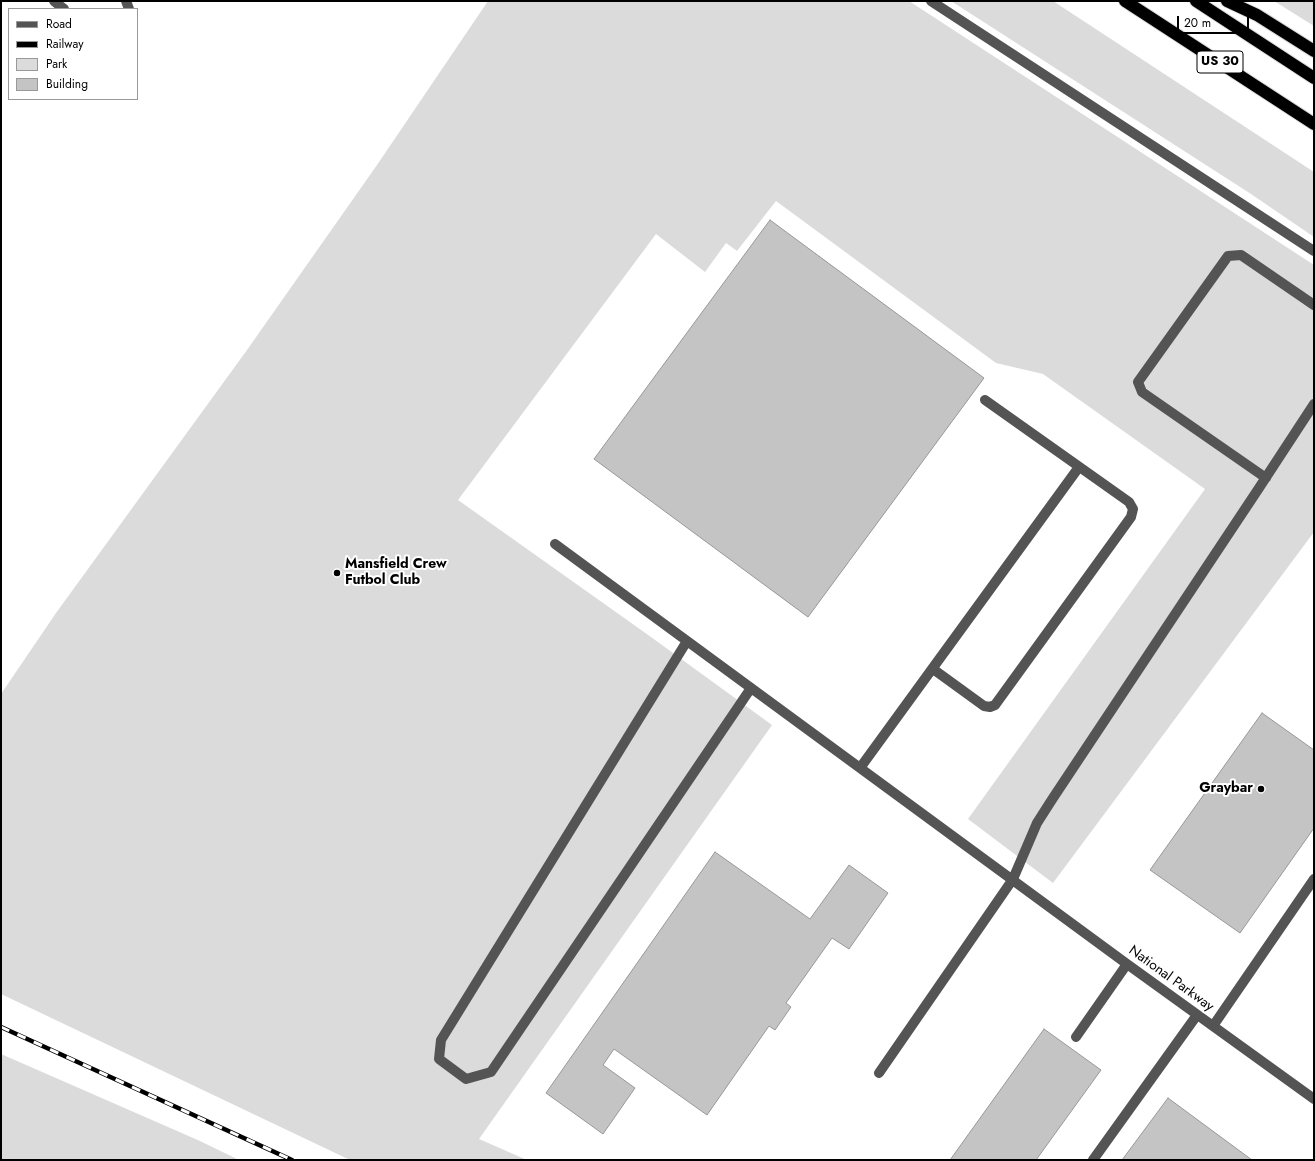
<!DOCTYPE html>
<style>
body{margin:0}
#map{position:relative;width:1315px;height:1161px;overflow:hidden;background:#fff;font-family:Jost,sans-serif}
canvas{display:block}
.frame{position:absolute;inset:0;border:2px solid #000;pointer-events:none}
.legend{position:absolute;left:8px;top:8px;width:130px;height:92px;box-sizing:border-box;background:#fff;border:1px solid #999;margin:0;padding:5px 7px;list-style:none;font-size:12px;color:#000}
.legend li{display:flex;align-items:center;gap:8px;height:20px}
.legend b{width:20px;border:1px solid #999}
.scale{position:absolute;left:1177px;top:16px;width:72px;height:18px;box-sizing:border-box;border:2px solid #000;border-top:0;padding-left:5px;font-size:12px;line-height:14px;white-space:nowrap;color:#000;-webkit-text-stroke:3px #fff;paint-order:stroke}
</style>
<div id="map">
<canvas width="1315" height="1161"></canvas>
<div class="frame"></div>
<ul class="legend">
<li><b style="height:5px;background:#545454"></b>Road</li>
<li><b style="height:5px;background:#000"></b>Railway</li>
<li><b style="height:11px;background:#dbdbdb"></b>Park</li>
<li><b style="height:11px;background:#c4c4c4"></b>Building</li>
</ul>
<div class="scale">20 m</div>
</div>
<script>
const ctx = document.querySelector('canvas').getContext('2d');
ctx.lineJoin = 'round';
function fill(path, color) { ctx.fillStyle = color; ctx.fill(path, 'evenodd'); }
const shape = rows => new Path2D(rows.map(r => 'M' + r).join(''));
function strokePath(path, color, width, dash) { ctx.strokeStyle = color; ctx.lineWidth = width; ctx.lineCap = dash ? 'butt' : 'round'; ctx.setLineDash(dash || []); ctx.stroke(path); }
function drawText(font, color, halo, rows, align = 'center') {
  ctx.font = font + ' Jost,sans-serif'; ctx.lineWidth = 4; ctx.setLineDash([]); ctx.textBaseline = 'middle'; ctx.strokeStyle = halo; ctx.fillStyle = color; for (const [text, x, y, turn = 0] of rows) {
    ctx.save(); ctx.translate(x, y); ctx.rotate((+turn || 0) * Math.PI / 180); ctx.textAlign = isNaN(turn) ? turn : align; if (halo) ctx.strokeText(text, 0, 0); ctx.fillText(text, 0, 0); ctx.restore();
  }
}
fill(shape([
 [488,1,909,1,1314,265,1314,532,1053,883,968,819,1205,489,1043,374,996,363,776,201,737,251,726,243,705,272,656,234,458,500,651,637,772,725,479,1139,527,1160,350,1160,1,994,1,694,56,613,247,350,377,165],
 [951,1,1053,1,1314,172,1314,237,1251,194],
 [1274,1,1314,1,1314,26],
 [1,1054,200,1141,239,1160,1,1160]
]), '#dbdbdb');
const building = shape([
 [770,220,984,378,808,617,594,459,770,220],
 [1262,713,1314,750,1314,828,1240,933,1150,870,1262,713],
 [715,852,810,919,849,865,888,893,849,949,832,938,786,1003,791,1007,775,1030,769,1026,707,1115,614,1049,603,1065,635,1088,603,1134,546,1093,715,852],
 [1044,1029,1101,1070,1036,1160,950,1160,1044,1029],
 [1168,1098,1252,1160,1122,1160,1168,1098]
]);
fill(building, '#c4c4c4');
strokePath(building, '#989898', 1);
const highway = shape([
 [1125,1,1314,124],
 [1196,1,1314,78],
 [1227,1,1257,15,1314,51]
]);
strokePath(highway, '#dbdbdb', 14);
strokePath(shape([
 [54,1,64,9],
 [126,1,129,9],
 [931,1,1314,251],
 [1266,478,1142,392,1138,382,1228,256,1241,255,1314,305],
 [555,544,1127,964,1314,1099],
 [687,641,441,1040,439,1059,466,1079,491,1072,751,688],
 [933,669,984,706,990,707,995,705,1131,517,1133,509,1129,502,985,400],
 [860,768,1079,467],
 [1213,1026,1314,879],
 [1076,1037,1127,964],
 [879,1073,1013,879,1037,823,1053,798,1259,488,1314,404],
 [1093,1160,1197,1015]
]), '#545454', 10);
strokePath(highway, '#000', 12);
const rail = shape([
 [1,1027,292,1160]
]);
strokePath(rail, '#000', 4.5);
strokePath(rail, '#fff', 3, [9]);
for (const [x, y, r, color] of [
 [337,573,4,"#000"],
 [1261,789,4,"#000"]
]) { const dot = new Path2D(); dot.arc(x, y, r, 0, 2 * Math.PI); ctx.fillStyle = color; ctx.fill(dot); strokePath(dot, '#fff', 1.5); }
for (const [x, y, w] of [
 [1220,62,46]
]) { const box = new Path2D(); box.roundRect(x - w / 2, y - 11, w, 22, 3); ctx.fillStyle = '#fff'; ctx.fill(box); strokePath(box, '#000', 1); }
drawText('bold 13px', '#000', null, [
 ["US 30",1220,62]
]);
drawText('bold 14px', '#000', '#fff', [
 ["Mansfield Crew",345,565],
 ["Futbol Club",345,581],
 ["Graybar",1253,789,"right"]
], 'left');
drawText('14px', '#000', '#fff', [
 ["National Parkway",1171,979,36]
]);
</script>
